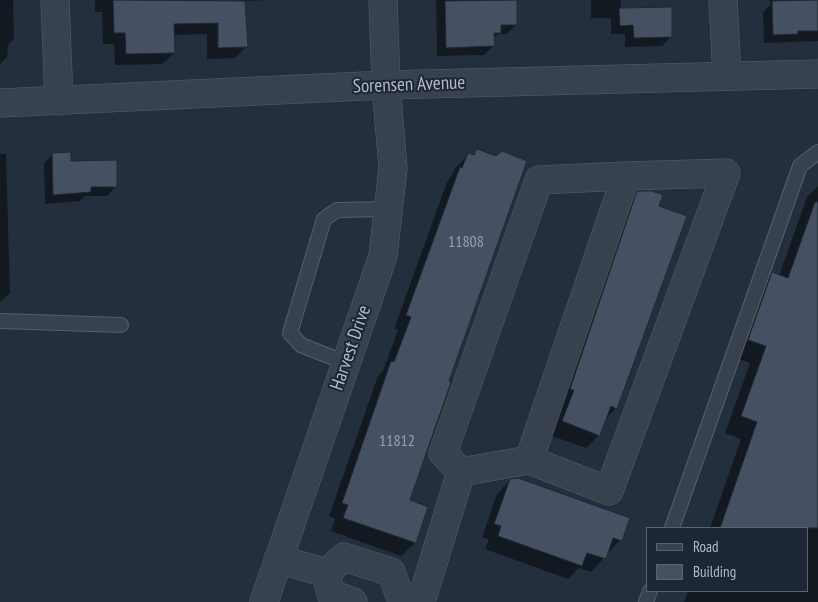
<!DOCTYPE html>
<style>
body{margin:0}
#map{position:relative;width:818px;height:602px;overflow:hidden;background:#242f3e;font-family:"PT Sans Narrow",sans-serif}
canvas{display:block}
.legend{position:absolute;left:646px;top:527px;width:162px;height:65px;box-sizing:border-box;background:#1d2633;border:1px solid #59626f;margin:0;padding:6px 9px;list-style:none;font-size:15px;color:#b4bcc9}
.legend li{display:flex;align-items:center;gap:10px;height:25px}
.legend b{width:25px;border:1px solid #59626f}
</style>
<div id="map">
<canvas width="818" height="602"></canvas>
<ul class="legend">
<li><b style="height:6px;background:#38414e"></b>Road</li>
<li><b style="height:14px;background:#455162"></b>Building</li>
</ul>
</div>
<script>
const ctx = document.querySelector('canvas').getContext('2d');
ctx.lineJoin = 'round';
function fill(path, color) { ctx.fillStyle = color; ctx.fill(path, 'evenodd'); }
const shape = rows => new Path2D(rows.map(r => 'M' + r).join(''));
function strokePath(path, color, width, dash) { ctx.strokeStyle = color; ctx.lineWidth = width; ctx.lineCap = dash ? 'butt' : 'round'; ctx.setLineDash(dash || []); ctx.stroke(path); }
function drawText(font, color, halo, rows, align = 'center') {
  ctx.font = font + ' "PT Sans Narrow",sans-serif'; ctx.lineWidth = 4; ctx.setLineDash([]); ctx.textBaseline = 'middle'; ctx.strokeStyle = halo; ctx.fillStyle = color; for (const [text, x, y, turn = 0] of rows) {
    ctx.save(); ctx.translate(x, y); ctx.rotate((+turn || 0) * Math.PI / 180); ctx.textAlign = isNaN(turn) ? turn : align; if (halo) ctx.strokeText(text, 0, 0); ctx.fillText(text, 0, 0); ctx.restore();
  }
}
fill(shape([
 [0,0,13,0,14,39,8,45,7,57,0,64],
 [95,0,208,0,239,2,239,0,269,0,243,1,246,47,235,58,207,59,207,34,173,35,174,53,162,64,115,65,114,44,103,44,102,12,95,12],
 [436,0,516,0,516,25,507,34,498,34,493,39,493,46,484,55,437,56],
 [591,0,621,0,621,9,671,37,662,46,625,47,625,34,611,34,611,18,591,18],
 [770,0,818,0,818,41,764,43,763,12,770,5],
 [477,150,447,382,408,501,427,507,415,543,401,556,331,531,335,519,329,516,378,376,383,371,398,330,394,329,447,182,451,177,455,168,469,155,472,156],
 [0,154,6,154,10,293,0,302],
 [53,154,70,162,116,186,107,196,85,196,80,201,45,204,44,163],
 [818,186,818,602,684,602,688,591,807,591,807,528,710,528,741,439,725,433,750,363,732,357,755,290,772,273,779,276,807,197],
 [638,193,658,207,616,408,605,419,599,435,586,448,549,435,624,206],
 [511,480,620,540,591,572,579,568,568,579,485,549,489,540,482,537,497,494]
]), '#0007');
const building = shape([
 [113,0,245,1,248,47,218,48,218,23,174,24,175,53,126,54,125,33,114,33,113,0],
 [517,0,517,25,501,25,501,33,494,33,495,46,446,48,445,1,517,0],
 [818,0,818,31,798,31,798,34,773,35,772,1,818,0],
 [672,7,672,37,634,38,633,25,620,26,619,8,672,7],
 [477,149,496,156,502,151,527,161,449,381,451,382,410,500,428,507,416,543,343,518,348,505,342,503,391,361,394,362,411,317,406,315,460,167,462,168,468,153,474,155,477,149],
 [71,152,71,161,117,160,117,187,91,187,91,192,53,195,52,153,71,152],
 [637,191,652,191,663,195,659,206,687,216,617,409,611,406,600,436,562,421,574,390,570,389,637,191],
 [815,202,818,202,818,528,720,528,757,422,741,416,766,346,748,340,772,272,788,278,815,202],
 [518,478,630,518,622,541,613,538,606,559,587,553,582,566,498,536,501,526,494,524,510,479,518,478]
]);
fill(building, '#455162');
strokePath(building, '#1f2835', 1);
const service = shape([
 [0,321,121,325],
 [346,363,301,345,290,333,324,219,337,210,388,209],
 [672,528,800,166,818,152],
 [646,602,650,591]
]);
const minor = shape([
 [55,0,59,101],
 [723,0,727,76],
 [626,176,529,460,461,472,443,453,539,180,626,176],
 [529,460,609,491,726,173,626,176],
 [278,559,326,573],
 [326,573,344,557,391,572,400,596,416,602],
 [326,573,331,594,353,602],
 [264,602,383,256,393,168,386,85,383,0],
 [421,602,461,472]
]);
const tertiary = shape([
 [0,103,386,85,818,74]
]);
strokePath(service, '#565f6c', 16);
strokePath(minor, '#565f6c', 29);
strokePath(tertiary, '#565f6c', 29);
strokePath(service, '#38414e', 14);
strokePath(minor, '#38414e', 28);
strokePath(tertiary, '#38414e', 28);
drawText('16px', '#98a1af', null, [
 ["11808",466,242],
 ["11812",397,441]
]);
drawText('19px', '#b4bcc9', '#1d2633', [
 ["Sorensen Avenue",409,85,-2],
 ["Harvest Drive",351,348,-71]
]);
</script>
